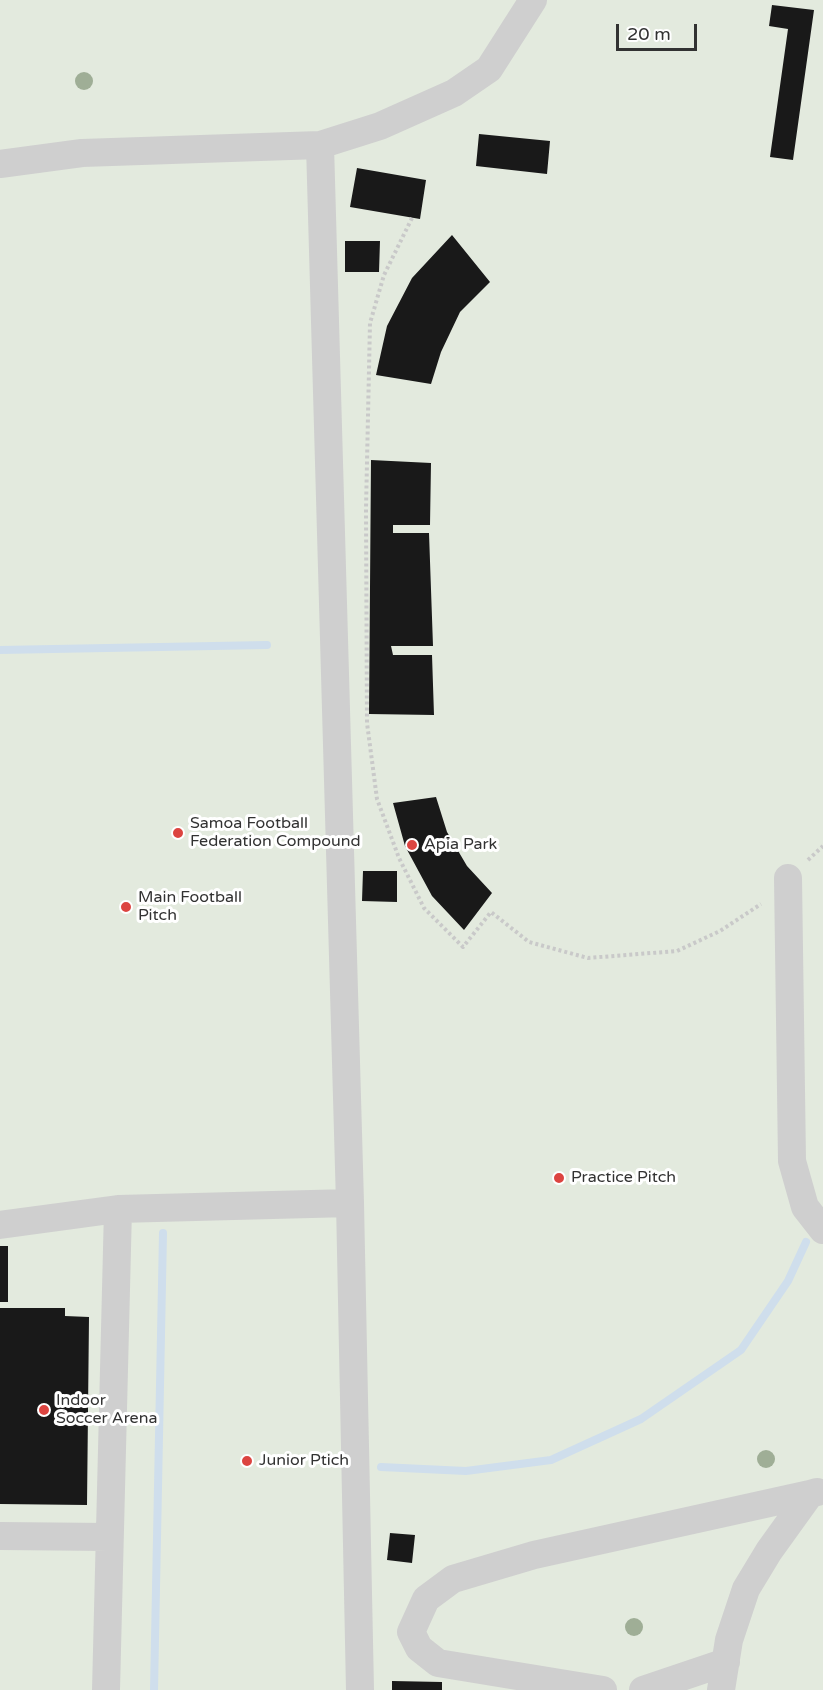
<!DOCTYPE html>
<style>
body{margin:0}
#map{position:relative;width:823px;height:1690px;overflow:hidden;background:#fff;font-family:"Varela Round",sans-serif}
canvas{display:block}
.scale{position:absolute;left:616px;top:24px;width:81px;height:27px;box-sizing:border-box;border:3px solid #323232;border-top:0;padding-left:8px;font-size:18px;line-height:21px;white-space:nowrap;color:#323232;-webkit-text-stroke:4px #fff;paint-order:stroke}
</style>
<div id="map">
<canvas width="823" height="1690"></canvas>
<div class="scale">20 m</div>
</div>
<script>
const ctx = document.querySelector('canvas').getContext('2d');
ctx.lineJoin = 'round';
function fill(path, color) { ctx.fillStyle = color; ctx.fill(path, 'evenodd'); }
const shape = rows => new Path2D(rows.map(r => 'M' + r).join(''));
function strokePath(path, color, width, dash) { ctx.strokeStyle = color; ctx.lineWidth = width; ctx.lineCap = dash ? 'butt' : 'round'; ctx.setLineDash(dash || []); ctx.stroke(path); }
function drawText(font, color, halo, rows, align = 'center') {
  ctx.font = font + ' "Varela Round",sans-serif'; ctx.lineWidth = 6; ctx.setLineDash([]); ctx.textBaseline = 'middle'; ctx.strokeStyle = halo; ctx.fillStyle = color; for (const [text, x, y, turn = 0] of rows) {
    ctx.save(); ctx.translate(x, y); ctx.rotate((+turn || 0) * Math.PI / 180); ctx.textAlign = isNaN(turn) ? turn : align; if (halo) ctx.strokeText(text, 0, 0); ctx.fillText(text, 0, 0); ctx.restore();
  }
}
fill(shape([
 [0,0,823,0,823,1690,0,1690]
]), '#e3eade');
strokePath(shape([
 [0,650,267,645],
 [381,1467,466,1471,551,1460,641,1419,741,1350,788,1281,806,1242],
 [154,1690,163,1233]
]), '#cfdeec', 8);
fill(shape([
 [772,5,814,10,793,160,770,157,788,29,769,26],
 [479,134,550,141,547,174,476,166],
 [357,168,426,180,420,219,350,207],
 [452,235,490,282,460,312,441,352,431,384,376,375,387,326,412,278],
 [345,241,380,241,379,272,345,272],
 [371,460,431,463,430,525,393,525,393,533,429,533,433,646,391,646,393,655,432,655,434,715,369,714],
 [436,797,447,832,467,866,492,893,464,930,432,896,405,846,393,803],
 [363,871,397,871,397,902,362,901],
 [0,1246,8,1246,8,1302,0,1302],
 [0,1308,65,1308,65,1316,89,1317,87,1505,0,1504],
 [390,1533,415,1535,412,1563,387,1560],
 [392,1681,442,1682,442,1690,392,1690]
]), '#191919');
strokePath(shape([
 [412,218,384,275,370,323,366,509,367,723,377,799,399,858,424,908,463,947,491,912,529,942,588,958,677,951,720,931,761,904],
 [808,860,823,846]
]), '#c9c9c9', 4, [3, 3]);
strokePath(shape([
 [320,145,350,1203,360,1690],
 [0,164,82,153,320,145,380,126,454,93,489,69,533,0],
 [788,878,792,1161,805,1207,823,1230],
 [0,1225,118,1209,350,1203],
 [0,1536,109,1537],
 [106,1690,118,1209],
 [603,1690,438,1663,419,1648,411,1632,426,1599,453,1579,534,1555,810,1494],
 [643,1690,726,1662],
 [721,1690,729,1640,746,1589,769,1551,810,1494,817,1492]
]), '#cfcfcf', 28);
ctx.fillStyle = '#9fae96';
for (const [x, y] of [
 [84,81],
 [766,1459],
 [634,1627]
]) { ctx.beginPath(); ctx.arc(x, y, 9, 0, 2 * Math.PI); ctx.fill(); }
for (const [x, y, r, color] of [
 [178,833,6,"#dc4440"],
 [412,845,6,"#dc4440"],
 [126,907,6,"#dc4440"],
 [559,1178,6,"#dc4440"],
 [44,1410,6,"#dc4440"],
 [247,1461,6,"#dc4440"]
]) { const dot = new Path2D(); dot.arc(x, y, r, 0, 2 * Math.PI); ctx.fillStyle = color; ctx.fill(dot); strokePath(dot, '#fff', 2); }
drawText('16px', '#323232', '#fff', [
 ["Samoa Football",190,824],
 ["Federation Compound",190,842],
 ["Apia Park",424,845],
 ["Main Football",138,898],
 ["Pitch",138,916],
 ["Practice Pitch",571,1178],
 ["Indoor",56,1401],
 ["Soccer Arena",56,1419],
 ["Junior Ptich",259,1461]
], 'left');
</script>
